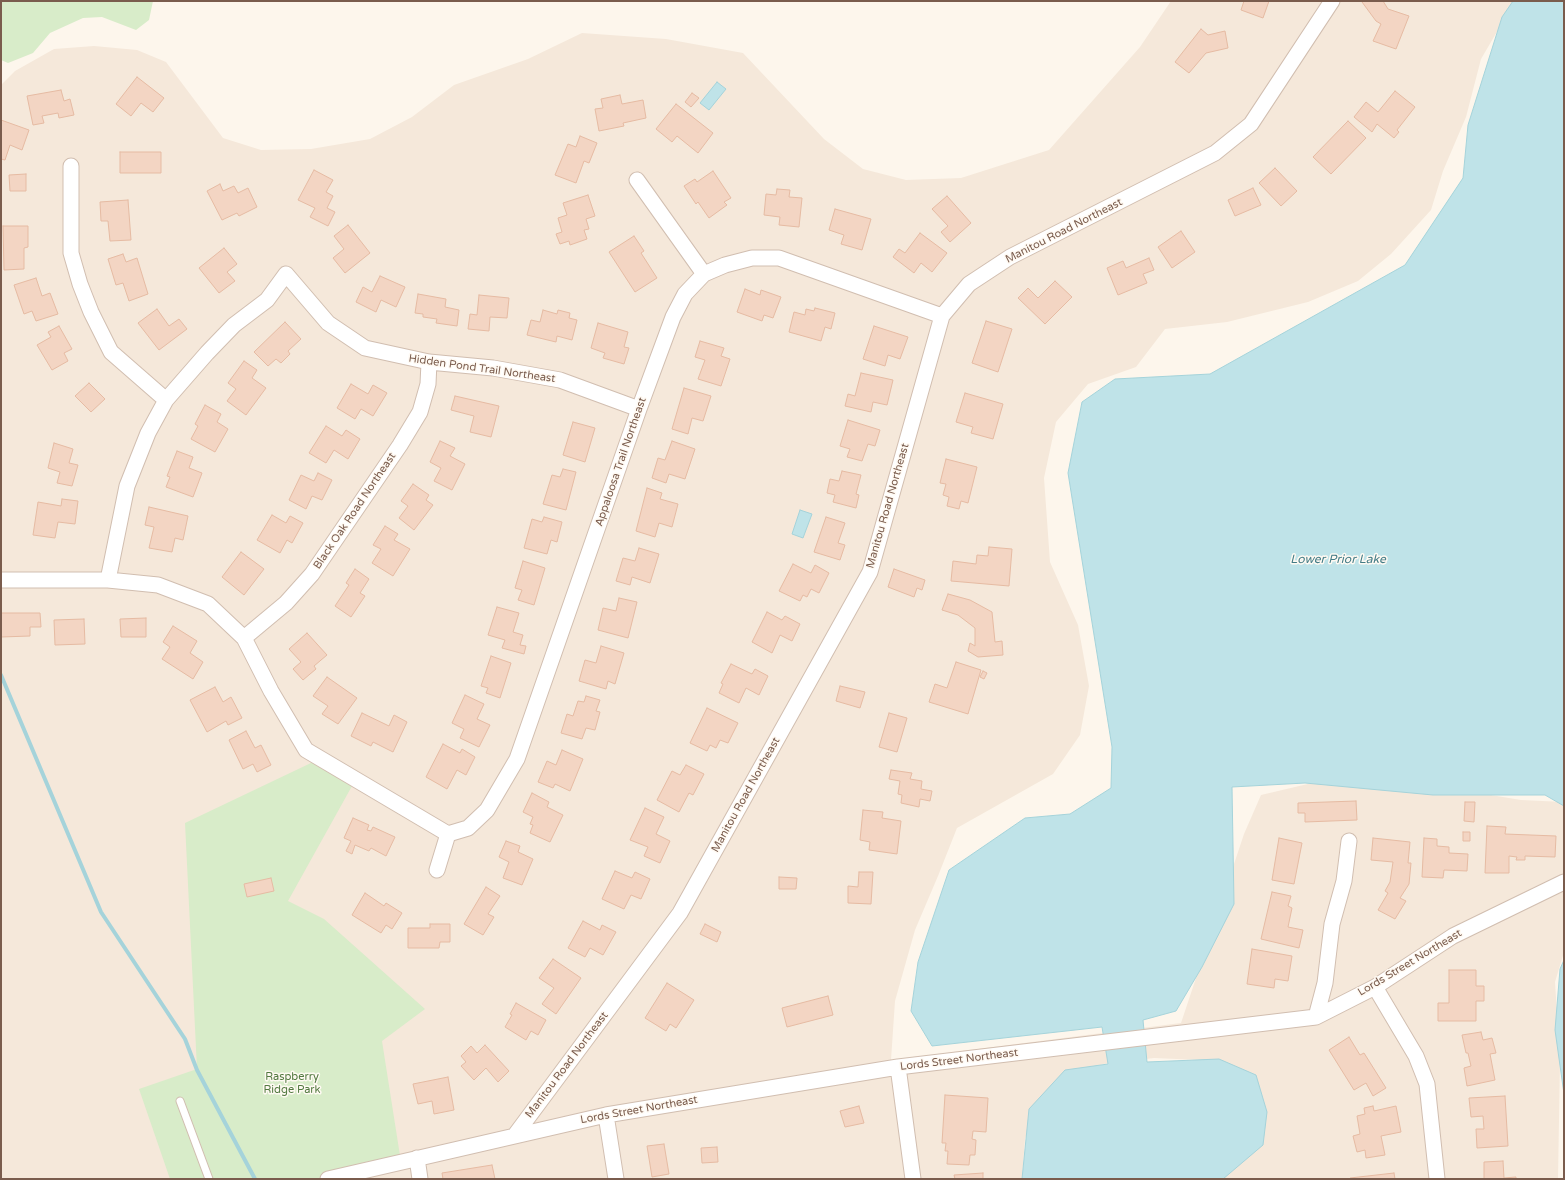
<!DOCTYPE html>
<style>
body{margin:0}
#map{position:relative;width:1565px;height:1180px;overflow:hidden;background:#fdf6ec;font-family:"Varela Round",sans-serif}
canvas{display:block}
.frame{position:absolute;inset:0;border:2px solid #7a5c4d;pointer-events:none}
</style>
<div id="map">
<canvas width="1565" height="1180"></canvas>
<div class="frame"></div>
</div>
<script>
const ctx = document.querySelector('canvas').getContext('2d');
ctx.lineJoin = 'round';
function fill(path, color) { ctx.fillStyle = color; ctx.fill(path, 'evenodd'); }
const shape = rows => new Path2D(rows.map(r => 'M' + r).join(''));
function strokePath(path, color, width, dash) { ctx.strokeStyle = color; ctx.lineWidth = width; ctx.lineCap = dash ? 'butt' : 'round'; ctx.setLineDash(dash || []); ctx.stroke(path); }
function drawText(font, color, halo, rows, align = 'center') {
  ctx.font = font + ' "Varela Round",sans-serif'; ctx.lineWidth = 3; ctx.setLineDash([]); ctx.textBaseline = 'middle'; ctx.strokeStyle = halo; ctx.fillStyle = color; for (const [text, x, y, turn = 0] of rows) {
    ctx.save(); ctx.translate(x, y); ctx.rotate((+turn || 0) * Math.PI / 180); ctx.textAlign = isNaN(turn) ? turn : align; if (halo) ctx.strokeText(text, 0, 0); ctx.fillText(text, 0, 0); ctx.restore();
  }
}
fill(shape([
 [1171,1,1515,1,1481,59,1466,117,1443,171,1431,210,1391,254,1358,281,1308,302,1227,322,1165,329,1136,367,1088,384,1056,422,1044,478,1050,562,1078,625,1089,686,1080,735,1053,774,957,828,938,876,915,930,895,1001,891,1060,1181,1023,1244,834,1261,795,1329,779,1400,780,1521,800,1564,802,1564,952,1555,982,1560,1061,1558,1179,1221,1179,1256,1079,1222,1061,1154,1058,1103,1064,1062,1079,1035,1106,1025,1139,1022,1179,1,1179,1,85,15,71,54,49,94,46,137,50,166,62,223,138,261,150,311,149,370,139,412,117,454,85,528,59,582,33,666,39,743,53,824,139,863,169,906,180,961,178,1049,150,1140,47]
]), '#f5e8da');
fill(shape([
 [1,1,153,1,149,20,136,30,102,17,83,18,50,33,33,53,8,63,1,60],
 [313,762,352,786,288,901,324,919,425,1009,382,1041,401,1162,313,1179,170,1179,139,1089,197,1069,185,823]
]), '#d8ecc9');
const water = shape([
 [1513,1,1564,1,1564,806,1545,795,1433,795,1305,783,1232,787,1234,904,1202,967,1176,1011,1143,1020,1147,1062,1219,1059,1256,1075,1267,1112,1263,1145,1223,1179,1022,1179,1029,1109,1065,1070,1108,1064,1102,1027,932,1046,911,1011,918,962,949,870,1025,818,1070,814,1111,788,1112,747,1068,473,1082,402,1115,379,1210,374,1405,265,1463,178,1468,125,1502,17,1513,1],
 [717,82,726,89,709,110,700,103,717,82],
 [800,510,812,514,803,538,792,534,800,510],
 [1564,960,1564,1094,1555,1030,1560,969,1564,960]
]);
fill(water, '#bfe3e8');
strokePath(water, '#a5d3da', 1);
strokePath(shape([
 [1,675,101,912,185,1039,197,1070,255,1179]
]), '#a5d3da', 4);
const building = shape([
 [1244,1,1269,1,1263,18,1241,10,1244,1],
 [1363,1,1383,1,1388,9,1409,16,1396,49,1373,41,1381,24,1376,21,1362,2,1363,1],
 [1201,29,1208,35,1225,31,1228,48,1206,53,1189,73,1175,62,1201,29],
 [137,77,164,98,153,112,141,103,131,116,116,104,137,77],
 [61,90,64,101,70,99,74,115,59,118,58,113,42,116,44,123,33,125,27,96,61,90],
 [1395,91,1415,107,1397,130,1399,132,1394,138,1377,124,1372,132,1354,117,1366,102,1378,112,1395,91],
 [692,93,699,98,691,107,685,102,692,93],
 [620,95,622,104,643,100,646,118,623,123,624,126,599,131,595,109,603,108,601,99,620,95],
 [676,104,713,133,698,153,677,136,672,142,656,129,676,104],
 [1,120,29,130,22,150,10,145,5,160,1,159,1,120],
 [1348,121,1366,138,1331,174,1313,157,1348,121],
 [580,136,597,143,589,163,584,161,576,183,555,175,568,144,576,147,580,136],
 [120,152,161,152,161,173,120,173,120,152],
 [1275,168,1297,191,1281,206,1259,183,1275,168],
 [314,170,333,180,326,192,333,196,327,208,335,212,328,226,310,217,315,208,298,200,314,170],
 [713,171,731,198,724,202,727,205,709,218,698,202,696,204,684,186,695,179,697,182,713,171],
 [26,174,26,191,10,191,9,175,26,174],
 [220,184,223,191,234,186,238,193,248,188,257,207,239,216,237,213,222,220,207,191,220,184],
 [1253,188,1261,205,1235,216,1228,200,1253,188],
 [777,189,790,190,789,197,802,198,799,227,779,225,780,217,764,215,766,194,776,195,777,189],
 [588,195,595,216,586,219,589,229,584,230,587,239,570,245,569,241,560,244,556,234,562,232,558,218,567,215,563,203,588,195],
 [947,196,971,223,950,242,941,232,948,226,932,209,947,196],
 [128,200,131,240,110,241,108,221,101,221,100,202,128,200],
 [835,209,871,219,862,250,841,244,844,235,829,230,835,209],
 [348,225,370,253,345,273,333,258,344,249,334,236,348,225],
 [3,226,28,226,28,247,24,248,24,269,4,270,3,226],
 [1181,231,1195,252,1172,268,1158,247,1181,231],
 [920,233,947,253,932,272,921,263,914,273,893,257,899,249,905,253,920,233],
 [634,236,644,251,641,253,657,278,635,292,609,252,634,236],
 [224,248,237,264,227,272,235,281,219,293,199,268,224,248],
 [123,254,126,262,137,258,148,294,129,301,123,283,116,285,108,259,123,254],
 [1149,258,1154,270,1143,274,1147,283,1118,295,1107,268,1123,261,1126,268,1149,258],
 [380,276,405,287,396,307,381,300,376,312,356,302,363,287,372,292,380,276],
 [36,278,42,296,50,293,58,314,36,321,32,311,24,314,14,285,36,278],
 [1055,281,1072,297,1045,324,1018,298,1028,288,1038,298,1055,281],
 [745,289,760,295,761,290,781,297,773,318,764,315,762,321,737,312,745,289],
 [418,294,446,299,445,307,459,310,457,326,436,323,437,319,423,317,423,314,415,313,418,294],
 [479,295,509,298,507,318,490,317,489,331,468,329,470,314,477,315,479,295],
 [815,308,835,313,831,329,825,327,821,341,789,332,794,312,805,315,806,309,814,311,815,308],
 [157,309,169,326,179,319,187,329,159,350,138,323,157,309],
 [543,310,557,314,558,310,570,313,569,318,577,320,572,340,557,336,556,342,527,335,531,320,540,322,543,310],
 [986,321,1012,329,998,372,972,363,986,321],
 [285,322,301,339,288,351,290,354,281,363,276,359,268,366,254,352,285,322],
 [598,323,628,332,624,347,629,348,624,364,603,358,605,353,591,348,598,323],
 [59,326,72,349,64,353,68,361,52,370,37,345,51,337,48,332,59,326],
 [874,326,908,337,900,359,888,355,885,366,863,359,874,326],
 [700,341,724,348,721,356,730,359,721,386,698,379,705,360,695,357,700,341],
 [244,361,257,370,252,378,266,388,246,415,227,401,236,389,228,383,244,361],
 [861,373,893,380,887,405,873,402,871,412,845,406,848,394,855,396,861,373],
 [89,383,105,399,91,412,75,396,89,383],
 [351,384,368,394,373,385,387,393,373,416,361,409,355,419,337,408,351,384],
 [684,388,711,396,703,421,692,418,688,434,672,429,684,388],
 [965,393,1003,404,993,439,971,433,973,427,956,422,965,393],
 [455,396,499,406,491,437,470,432,474,416,451,410,455,396],
 [205,405,221,414,217,422,228,429,215,452,191,439,198,426,195,424,205,405],
 [848,420,880,430,875,446,868,444,862,461,847,457,850,449,840,446,848,420],
 [573,422,595,428,585,462,563,455,573,422],
 [326,426,342,436,346,430,360,439,348,459,334,450,326,463,309,453,326,426],
 [440,441,455,448,450,456,465,464,452,490,434,481,441,468,430,462,440,441],
 [672,441,695,449,685,479,669,474,666,483,652,478,658,458,665,460,672,441],
 [54,443,73,449,69,463,78,465,72,486,57,483,60,472,48,468,54,443],
 [177,451,193,457,189,468,202,473,193,497,166,487,170,477,167,476,177,451],
 [946,459,977,467,968,503,961,501,959,509,947,506,949,497,943,495,946,484,940,483,946,459],
 [563,469,576,472,566,510,543,504,552,475,560,477,563,469],
 [842,471,861,475,856,494,859,495,856,508,833,502,835,495,827,493,830,479,839,481,842,471],
 [318,473,332,480,322,500,312,496,306,509,289,500,301,475,314,481,318,473],
 [413,484,429,495,426,500,433,505,414,530,399,518,408,506,401,501,413,484],
 [647,488,662,493,660,499,678,504,672,527,659,523,655,537,636,531,647,488],
 [62,499,78,501,75,524,58,522,55,538,33,535,38,502,61,506,62,499],
 [149,507,188,516,183,540,175,538,172,552,149,548,154,527,145,525,149,507],
 [272,515,286,523,290,516,303,523,292,543,287,540,280,553,257,540,272,515],
 [544,517,562,522,557,542,551,540,547,554,524,548,532,519,542,522,544,517],
 [826,517,845,523,838,543,845,545,840,560,814,552,826,517],
 [385,526,398,534,394,540,410,549,393,576,372,563,381,549,373,545,385,526],
 [989,547,1012,549,1009,586,951,581,953,561,976,564,977,555,988,556,989,547],
 [639,548,659,554,650,583,632,577,630,585,616,581,623,558,635,561,639,548],
 [241,552,264,569,244,595,222,577,241,552],
 [523,561,545,568,534,605,518,600,522,590,515,588,523,561],
 [793,564,811,573,815,565,829,573,819,593,811,589,807,597,803,595,800,601,779,591,793,564],
 [355,569,369,579,360,593,365,596,351,617,335,606,349,585,346,583,355,569],
 [894,569,925,580,922,590,917,588,914,597,888,587,894,569],
 [948,594,970,600,992,612,995,642,1002,641,1003,655,978,657,968,651,970,643,975,646,975,628,958,615,942,610,948,594],
 [619,598,637,602,628,638,598,630,603,608,616,611,619,598],
 [497,607,519,613,513,632,523,635,520,645,526,646,524,654,502,648,505,640,488,635,497,607],
 [767,612,782,620,785,616,800,624,792,641,780,635,772,653,752,642,767,612],
 [1,613,40,613,41,627,30,627,30,636,1,637,1,613],
 [146,618,146,637,121,637,120,619,146,618],
 [84,619,85,644,55,645,54,620,84,619],
 [173,626,197,641,190,653,203,662,193,679,162,659,170,647,163,642,173,626],
 [307,633,327,655,314,666,316,669,303,680,293,669,301,662,289,649,307,633],
 [601,646,624,653,615,684,608,681,606,689,579,681,585,660,596,663,601,646],
 [491,656,511,663,500,698,486,693,488,688,481,686,491,656],
 [956,662,981,670,968,714,929,702,935,684,947,688,956,662],
 [731,664,752,674,755,669,768,676,759,695,746,688,739,703,719,693,723,684,721,683,731,664],
 [983,671,987,673,984,679,980,677,983,671],
 [327,677,357,698,338,724,322,714,328,706,313,696,327,677],
 [840,686,865,692,860,708,836,701,840,686],
 [215,687,223,702,231,697,242,718,228,725,226,721,207,732,190,700,215,687],
 [465,695,484,704,477,719,490,725,479,747,460,738,464,729,452,723,465,695],
 [586,696,600,700,596,711,600,712,595,730,586,728,582,739,561,733,567,714,573,716,578,701,584,702,586,696],
 [707,708,738,723,728,743,720,740,716,748,710,745,707,751,690,743,707,708],
 [362,713,389,726,394,715,407,722,393,752,373,742,371,746,351,736,362,713],
 [889,713,907,718,897,752,879,747,889,713],
 [246,731,255,748,261,745,271,765,257,772,253,764,243,769,229,740,246,731],
 [443,744,460,753,462,749,475,757,466,775,457,770,447,789,426,777,443,744],
 [562,750,583,759,570,791,555,784,553,788,538,782,547,761,556,765,562,750],
 [686,765,704,774,693,795,689,793,679,812,657,800,672,771,680,775,686,765],
 [891,770,912,773,910,779,922,781,921,789,932,791,930,801,920,799,919,807,901,803,902,795,898,794,900,781,889,779,891,770],
 [532,793,549,802,547,807,563,815,550,842,530,833,533,825,530,824,533,817,523,812,532,793],
 [1356,801,1357,820,1305,822,1305,813,1298,813,1298,803,1356,801],
 [1465,802,1475,802,1474,822,1464,821,1465,802],
 [645,808,664,817,656,834,670,841,660,863,644,856,648,847,630,840,645,808],
 [863,810,883,812,882,818,901,821,897,854,869,850,870,842,860,840,863,810],
 [353,818,369,825,367,830,371,831,373,827,395,837,386,856,371,848,369,851,355,845,352,854,346,851,351,841,344,838,353,818],
 [1487,826,1506,827,1505,834,1556,836,1555,857,1525,856,1525,860,1516,860,1517,857,1509,856,1509,873,1485,873,1487,826],
 [1463,832,1470,832,1470,841,1463,841,1463,832],
 [1279,838,1302,843,1294,884,1272,880,1279,838],
 [1373,838,1410,842,1408,863,1411,863,1409,884,1400,898,1406,901,1395,919,1378,910,1388,893,1385,891,1390,882,1393,862,1371,860,1373,838],
 [1424,838,1437,839,1437,846,1449,847,1449,853,1468,854,1467,871,1444,870,1443,878,1422,877,1424,838],
 [506,841,520,846,518,852,533,859,522,885,503,878,509,862,499,857,506,841],
 [615,871,632,878,635,872,650,879,641,899,631,895,624,909,602,899,615,871],
 [859,872,873,872,871,904,848,903,848,886,858,887,859,872],
 [779,877,797,878,796,889,779,889,779,877],
 [271,878,274,891,247,897,244,884,271,878],
 [486,887,500,896,488,914,494,917,483,935,464,924,486,887],
 [1272,892,1291,896,1288,906,1292,908,1288,927,1303,930,1299,948,1261,939,1272,892],
 [365,893,384,906,386,903,402,913,392,929,386,925,381,933,352,915,365,893],
 [583,921,600,930,602,925,616,932,603,955,590,948,585,957,568,948,583,921],
 [430,924,450,924,450,942,440,942,439,948,408,948,408,928,430,928,430,924],
 [705,924,721,932,717,942,700,934,705,924],
 [1252,949,1292,956,1288,981,1275,979,1274,988,1247,984,1252,949],
 [553,959,581,978,556,1014,542,1004,554,988,539,978,553,959],
 [1449,970,1476,970,1476,986,1484,986,1484,1001,1476,1001,1476,1021,1438,1021,1438,1003,1449,1003,1449,970],
 [667,983,694,1000,676,1028,670,1024,666,1031,645,1018,667,983],
 [828,996,833,1015,787,1027,782,1008,828,996],
 [516,1003,546,1020,538,1035,531,1031,526,1040,505,1027,512,1015,510,1014,516,1003],
 [1481,1032,1483,1040,1492,1038,1496,1053,1490,1054,1495,1080,1467,1086,1464,1068,1471,1066,1468,1053,1466,1053,1462,1035,1481,1032],
 [1349,1037,1360,1055,1364,1053,1386,1088,1373,1096,1366,1083,1354,1090,1329,1050,1349,1037],
 [485,1045,509,1071,498,1082,486,1068,474,1080,461,1066,466,1062,461,1056,471,1046,477,1053,485,1045],
 [448,1077,454,1110,434,1114,432,1101,418,1104,413,1084,448,1077],
 [945,1095,988,1098,986,1132,973,1131,972,1139,976,1140,975,1155,970,1155,969,1165,947,1164,948,1151,945,1151,946,1143,942,1143,945,1095],
 [1505,1096,1508,1146,1477,1148,1476,1129,1484,1129,1483,1116,1471,1117,1469,1098,1505,1096],
 [859,1106,864,1123,845,1127,840,1111,859,1106],
 [1373,1106,1374,1111,1396,1106,1401,1132,1381,1136,1385,1155,1366,1158,1365,1150,1357,1152,1353,1136,1360,1134,1357,1116,1365,1114,1364,1108,1373,1106],
 [664,1144,669,1174,652,1177,647,1146,664,1144],
 [717,1147,718,1162,702,1163,701,1148,717,1147],
 [1503,1161,1504,1178,1516,1177,1516,1179,1484,1179,1484,1162,1503,1161],
 [492,1165,495,1179,443,1179,442,1173,492,1165],
 [983,1173,983,1179,955,1179,954,1175,983,1173],
 [1394,1173,1395,1179,1350,1179,1350,1178,1394,1173]
]);
fill(building, '#f3d5c3');
strokePath(building, '#e6bba3', 1);
const service = shape([
 [180,1101,209,1179]
]);
const minor = shape([
 [71,166,71,253,80,284,91,312,111,352,166,400],
 [637,180,704,274],
 [1,580,108,580,158,585,208,604,244,638,271,691,306,750,448,834],
 [108,580,127,486,148,433,166,400,207,353,234,325,267,300,286,274,328,323,365,348,429,362,493,368,560,380,639,409],
 [244,638,286,603,312,574,400,445,420,412,428,384,429,362],
 [437,870,448,834,468,828,487,810,517,759,639,409,673,317,685,294,704,274,725,265,752,258,779,258,942,316],
 [1375,987,1416,1056,1427,1084,1437,1179],
 [1316,1017,1325,983,1332,924,1344,881,1349,841],
 [898,1067,913,1179],
 [606,1115,616,1179],
 [515,1135,680,913,870,572,942,316,969,284,1010,257,1215,153,1251,124,1332,1],
 [417,1158,420,1179],
 [328,1179,606,1115,898,1067,1316,1017,1375,987,1453,936,1564,882]
]);
strokePath(service, '#d1beb0', 9);
strokePath(minor, '#d1beb0', 17);
strokePath(service, '#fff', 7);
strokePath(minor, '#fff', 15);
drawText('11px', '#7a5c4d', '#fffaf3', [
 ["Manitou Road Northeast",1064,231,-27],
 ["Hidden Pond Trail Northeast",482,369,8],
 ["Appaloosa Trail Northeast",621,462,-71],
 ["Manitou Road Northeast",888,506,-74],
 ["Black Oak Road Northeast",355,511,-56],
 ["Manitou Road Northeast",746,795,-61],
 ["Lords Street Northeast",1410,963,-31],
 ["Lords Street Northeast",959,1060,-7],
 ["Manitou Road Northeast",567,1065,-53],
 ["Lords Street Northeast",639,1110,-10]
]);
drawText('11px', '#537a41', '#fffaf3', [
 ["Raspberry",292,1077],
 ["Ridge Park",292,1090]
]);
drawText('italic 12px', '#437c86', '#fffaf3', [
 ["Lower Prior Lake",1338,560]
]);
</script>
